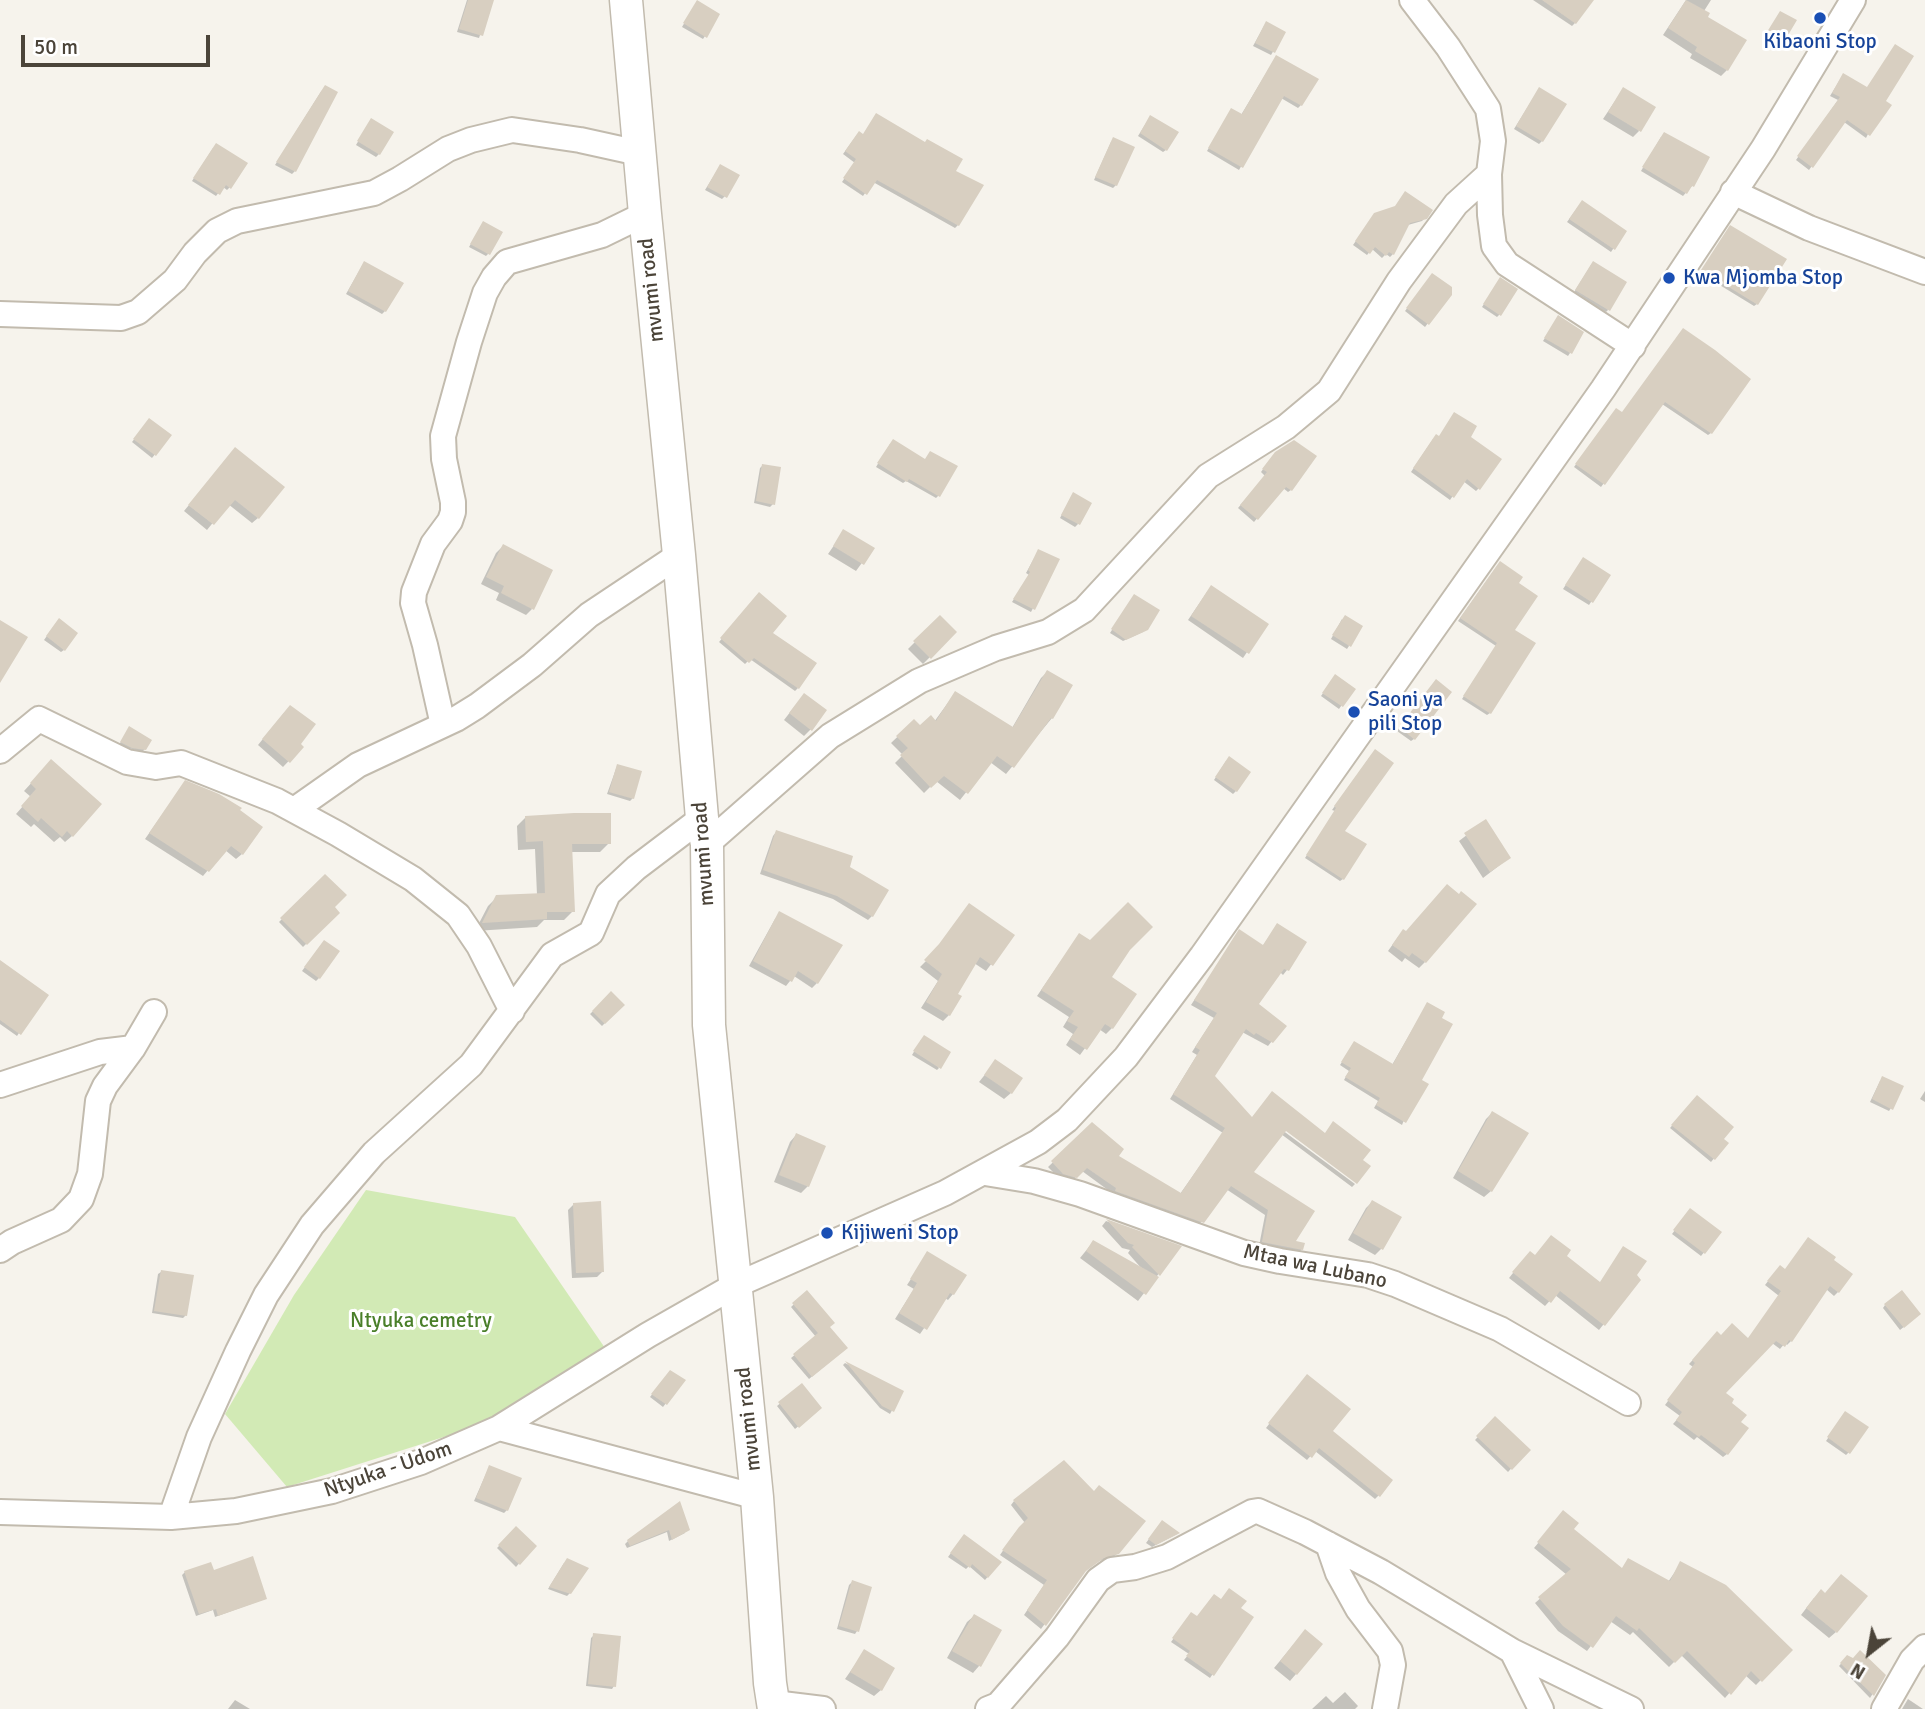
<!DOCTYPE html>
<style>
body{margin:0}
#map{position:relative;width:1925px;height:1709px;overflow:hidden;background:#f6f3ec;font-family:Signika,sans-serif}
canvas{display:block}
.north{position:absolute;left:1834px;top:1618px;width:70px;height:70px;-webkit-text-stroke:5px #fff;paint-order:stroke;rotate:211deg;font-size:19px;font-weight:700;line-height:28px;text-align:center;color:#4b4439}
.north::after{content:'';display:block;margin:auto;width:24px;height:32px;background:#4b4439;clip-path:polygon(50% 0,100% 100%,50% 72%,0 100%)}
.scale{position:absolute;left:21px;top:35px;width:189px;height:32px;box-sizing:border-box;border:4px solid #4b4439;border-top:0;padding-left:9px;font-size:21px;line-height:24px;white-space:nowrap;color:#4b4439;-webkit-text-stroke:5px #fff;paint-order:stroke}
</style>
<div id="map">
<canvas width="1925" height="1709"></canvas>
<div class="north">N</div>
<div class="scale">50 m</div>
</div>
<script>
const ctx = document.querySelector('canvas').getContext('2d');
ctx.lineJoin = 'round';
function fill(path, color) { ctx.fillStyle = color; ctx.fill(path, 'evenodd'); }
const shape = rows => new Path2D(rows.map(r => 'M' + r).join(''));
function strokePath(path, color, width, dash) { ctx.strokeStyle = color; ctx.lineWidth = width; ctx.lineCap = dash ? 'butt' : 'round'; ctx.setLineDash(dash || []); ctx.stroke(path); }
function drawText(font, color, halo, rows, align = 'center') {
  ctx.font = font + ' Signika,sans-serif'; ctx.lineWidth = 6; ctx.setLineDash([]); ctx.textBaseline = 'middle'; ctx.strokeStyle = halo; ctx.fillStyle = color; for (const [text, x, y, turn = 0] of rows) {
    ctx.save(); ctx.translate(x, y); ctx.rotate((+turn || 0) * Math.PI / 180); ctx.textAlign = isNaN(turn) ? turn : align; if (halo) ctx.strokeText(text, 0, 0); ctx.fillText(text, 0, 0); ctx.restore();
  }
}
fill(shape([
 [366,1190,515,1217,605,1348,497,1420,287,1487,225,1414,294,1295]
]), '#d2eab5');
fill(shape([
 [467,0,481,0,491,3,479,38,457,32],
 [1533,0,1578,0,1575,23,1572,26],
 [1686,0,1711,0,1704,11,1727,70,1721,76,1690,58,1692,54,1663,35],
 [695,5,705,36,703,39,682,27],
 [1264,26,1284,33,1271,55,1253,46],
 [1767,34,1782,42,1780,43],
 [1274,60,1301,105,1298,108,1281,98,1239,170,1207,151,1229,113,1241,115],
 [1841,78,1884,102,1866,138,1844,122,1809,170,1796,160,1838,100,1830,96],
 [1623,89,1639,131,1633,137,1603,119],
 [322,90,295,171,292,174,275,165],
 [1537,92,1542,141,1539,144,1514,129],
 [1148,120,1166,150,1163,152,1138,136],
 [369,123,379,154,376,157,356,145],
 [856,136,925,144,954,171,958,225,955,228,873,182,863,196,842,182,855,163,843,154],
 [1661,137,1692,186,1683,196,1641,171],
 [1111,142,1116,185,1113,188,1094,180],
 [213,148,230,187,227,190,223,187,216,196,192,181],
 [720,166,725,196,722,199,705,190],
 [1580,204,1625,231,1611,252,1567,222],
 [1372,218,1425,218,1422,221,1408,225,1393,254,1390,257,1386,254,1382,258,1372,249,1367,255,1353,245],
 [483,223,488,254,486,256,469,247],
 [1728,230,1757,304,1754,306,1700,273],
 [1591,265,1608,310,1606,312,1573,294],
 [362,266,385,311,382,314,346,294],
 [1430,278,1450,294,1425,327,1405,311],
 [1498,282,1500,314,1497,317,1482,307],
 [1558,317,1570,353,1568,356,1543,341],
 [1680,333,1711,433,1708,435,1662,404,1601,487,1574,467,1614,413,1622,414],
 [147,423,170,436,152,458,132,442],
 [1468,437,1479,488,1476,491,1463,481,1450,500,1411,472,1433,439],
 [890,444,924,461,939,495,936,498,906,481,903,483,876,467],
 [230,455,258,518,252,523,228,504,207,530,184,511],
 [1272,457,1291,490,1288,492,1283,488,1254,522,1238,508,1265,476,1261,472],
 [763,465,773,504,770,507,754,503,760,468],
 [1071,497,1078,524,1075,527,1060,518],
 [844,531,872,549,856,571,828,554],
 [503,546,532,609,526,615,496,600,499,593,481,584,496,553],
 [1038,551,1058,560,1031,612,1012,602,1029,575,1026,573],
 [1581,562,1609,575,1589,605,1563,589],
 [1497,566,1517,583,1490,713,1487,715,1462,699,1496,646,1458,621],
 [1207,592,1266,624,1243,658,1188,620],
 [760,595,770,633,798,688,795,691,750,659,745,664,719,642],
 [1132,599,1143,632,1123,641,1110,633],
 [940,617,955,632,923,664,908,649],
 [1342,619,1349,646,1347,649,1331,639],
 [56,623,64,650,61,652,44,640],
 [1047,672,1052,718,1006,774,990,762,960,800,936,781,924,793,895,763,903,755,891,743,914,721,920,728,934,722,955,693,1012,728,1041,678],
 [1333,679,1353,689,1339,709,1321,696],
 [1433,684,1414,739,1411,741,1397,731],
 [798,702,811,729,804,736,784,720],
 [284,713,302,747,283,767,258,745],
 [127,731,145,749,142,752,119,745],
 [1372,754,1343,831,1343,879,1340,881,1305,858,1335,811,1332,810],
 [1226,761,1236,791,1233,794,1214,780],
 [617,766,633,798,630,801,607,794],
 [45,768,72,836,65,842,60,837,54,842,34,824,31,827,16,814,31,797,24,791],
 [185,782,242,854,236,859,225,850,203,876,145,839],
 [525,818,609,843,600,852,571,852,573,911,564,920,544,920,537,927,475,931,488,906,497,897,537,895,535,849,518,850,517,826],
 [1485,821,1509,858,1483,878,1459,841],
 [776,832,848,867,872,916,868,920,833,899,760,874,773,836],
 [325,876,333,907,338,912,303,947,279,922],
 [780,914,817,983,812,988,794,976,786,986,749,966,775,919],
 [1277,925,1304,942,1287,970,1283,975,1280,972,1257,1005,1284,1026,1268,1046,1242,1032,1213,1076,1251,1119,1272,1094,1325,1134,1334,1124,1369,1150,1361,1161,1368,1166,1357,1181,1280,1124,1278,1127,1355,1184,1352,1187,1281,1134,1251,1173,1313,1211,1293,1242,1303,1244,1302,1249,1298,1253,1259,1246,1265,1215,1226,1189,1198,1226,1112,1195,1112,1193,1082,1171,1072,1181,1058,1177,1048,1167,1092,1125,1121,1150,1116,1157,1180,1194,1223,1133,1170,1099,1197,1055,1192,1052,1214,1018,1191,1005,1240,931,1262,947],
 [1079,935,1090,942,1129,949,1110,978,1112,1028,1106,1034,1099,1029,1080,1055,1066,1045,1073,1034,1063,1027,1069,1017,1037,996],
 [1012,936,986,971,974,963,955,995,949,1015,943,1021,921,1008,938,981,920,967,934,953],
 [1398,937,1425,962,1419,968,1405,958,1402,962,1388,951],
 [321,945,319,978,316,981,302,971],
 [0,962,19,1033,17,1036,0,1024],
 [611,994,623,1005,602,1026,590,1014],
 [1427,1004,1420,1081,1402,1125,1374,1108,1378,1101,1344,1080,1349,1071,1340,1065,1352,1046,1392,1065],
 [921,1040,939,1068,937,1070,912,1055],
 [995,1062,1011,1093,1004,1099,979,1082],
 [1880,1081,1891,1108,1889,1111,1870,1102],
 [1925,1091,1925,1102,1920,1099],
 [1697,1097,1722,1139,1727,1143,1711,1162,1670,1128],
 [1492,1113,1491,1191,1484,1197,1453,1178,1486,1119],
 [796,1135,808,1186,801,1193,774,1182,790,1142],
 [1372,1202,1382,1248,1375,1255,1348,1240,1366,1208],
 [574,1204,603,1271,597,1277,572,1278,568,1210],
 [1688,1213,1720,1233,1701,1256,1672,1234],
 [1106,1221,1179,1247,1138,1301,1080,1258,1093,1242,1142,1269,1128,1253,1130,1250,1122,1248,1102,1226],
 [928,1253,953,1294,948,1300,945,1298,920,1334,895,1319,914,1289,907,1285],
 [1564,1256,1599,1284,1635,1276,1639,1280,1599,1330,1555,1295,1545,1306,1509,1278,1525,1258],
 [1831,1261,1851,1275,1838,1292,1834,1296,1826,1289,1791,1341,1787,1345,1785,1343,1780,1349,1772,1343,1724,1394,1739,1423,1727,1454,1723,1457,1697,1437,1694,1440,1673,1424,1680,1416,1665,1405,1693,1367,1689,1364,1717,1334,1720,1337,1748,1340,1779,1296,1765,1285,1776,1271],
 [161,1272,186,1315,183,1318,152,1313,158,1274],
 [807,1292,843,1351,809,1379,791,1358,816,1337,791,1307],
 [1885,1305,1916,1317,1900,1330,1883,1308],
 [845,1363,902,1392,890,1414,880,1408,843,1365],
 [667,1375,683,1381,663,1407,650,1397],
 [1303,1380,1331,1431,1379,1495,1375,1499,1315,1451,1307,1460,1266,1428],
 [801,1386,820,1408,795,1429,777,1406],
 [1843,1416,1849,1452,1846,1455,1826,1441],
 [1495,1419,1528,1450,1508,1472,1475,1440],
 [489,1467,507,1510,504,1513,474,1501],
 [1014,1501,1118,1553,1113,1557,1098,1561,1083,1572,1041,1629,1024,1615,1044,1585,1000,1555,1015,1533,1025,1523,1011,1505],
 [679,1504,685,1533,669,1541,667,1532,627,1548,625,1544,628,1541],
 [1559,1518,1621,1570,1628,1561,1668,1582,1681,1563,1790,1650,1756,1685,1745,1675,1725,1698,1681,1655,1669,1667,1633,1632,1630,1635,1610,1621,1587,1651,1558,1631,1535,1603,1567,1575,1534,1548],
 [1159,1525,1177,1534,1152,1547,1146,1543],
 [516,1529,534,1546,516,1567,497,1548],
 [961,1539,1000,1562,985,1580,969,1566,966,1569,948,1557],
 [564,1563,570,1593,567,1596,548,1589],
 [185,1572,213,1572,265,1599,215,1617,213,1610,196,1616,182,1575],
 [852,1582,857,1631,855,1634,837,1629,849,1585],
 [1814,1598,1836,1632,1829,1638,1801,1615],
 [1239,1609,1251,1617,1210,1678,1184,1660,1189,1654,1171,1642,1189,1617,1197,1618],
 [974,1616,1000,1631,979,1666,973,1673,947,1658,967,1622],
 [594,1635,614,1686,612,1689,586,1686,591,1638],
 [1299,1638,1296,1674,1290,1681,1274,1668],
 [864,1652,881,1690,874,1696,845,1679],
 [1847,1657,1884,1676,1870,1698,1839,1666],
 [1345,1692,1358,1706,1355,1709,1312,1709,1326,1696,1333,1703],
 [1908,1699,1923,1709,1902,1709],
 [235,1700,250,1709,228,1709]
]), '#0003');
fill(shape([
 [468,0,494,0,483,36,459,29],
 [697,0,720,14,707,38,683,23],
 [1542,0,1594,0,1576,24],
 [1686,0,1710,13,1708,17,1747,40,1728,71,1695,51,1697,47,1668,28],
 [1780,11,1797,20,1784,42,1767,32],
 [1266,21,1286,32,1275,53,1255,43],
 [1895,44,1914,56,1886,101,1892,105,1870,136,1847,120,1813,168,1797,156,1840,97,1832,93,1843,73,1867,87],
 [1276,55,1319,79,1302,106,1284,96,1243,168,1208,148,1231,108,1242,114],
 [325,85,338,92,296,172,276,162],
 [1539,87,1567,104,1543,142,1516,126],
 [1623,87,1656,107,1641,132,1608,112],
 [876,113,925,142,927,139,963,159,956,171,984,185,959,226,877,180,867,195,843,178,856,159,845,151,859,131,863,134],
 [1150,115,1179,132,1167,151,1140,133],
 [371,118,394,132,380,155,357,141],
 [1664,132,1710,157,1694,187,1692,186,1687,194,1642,167],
 [1113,137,1135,147,1117,186,1095,177],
 [216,143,248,163,231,189,226,185,220,195,193,178],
 [720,164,740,175,727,198,707,187],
 [1405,191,1433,210,1427,219,1410,223,1394,255,1389,252,1386,256,1375,247,1370,254,1355,241,1374,213,1395,206],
 [1582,200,1627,231,1615,250,1569,219],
 [483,221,503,232,490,255,470,244],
 [1730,225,1787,259,1758,305,1701,270],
 [364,261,404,283,386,312,348,291],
 [1593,261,1627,282,1610,311,1575,290],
 [1432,273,1452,287,1452,295,1429,325,1406,308],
 [1500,277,1518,289,1501,316,1483,304],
 [1558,315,1584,332,1572,354,1544,338],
 [1683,328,1715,350,1751,379,1712,434,1665,402,1605,485,1575,464,1616,408,1622,412],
 [1454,412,1477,426,1471,437,1502,459,1480,490,1467,479,1454,498,1413,468,1436,434,1439,436],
 [149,418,172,435,156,456,133,439],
 [893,439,925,459,930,451,958,466,940,497,909,479,907,482,877,463],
 [1294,440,1317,456,1292,491,1286,487,1258,520,1240,505,1267,472,1262,469,1275,452],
 [235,447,285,487,259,519,235,500,214,525,188,505],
 [762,464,781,467,775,505,756,501],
 [1073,492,1092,503,1080,525,1061,515],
 [843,529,875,548,864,565,833,546],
 [503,544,553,570,534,610,501,593,504,586,486,577],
 [1038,549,1060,559,1035,610,1013,599,1030,572,1028,570],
 [1583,557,1611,575,1593,603,1565,585],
 [1500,561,1523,577,1519,583,1538,596,1515,630,1536,643,1491,714,1463,696,1497,643,1460,618],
 [1211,585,1269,624,1249,654,1191,616],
 [759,592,787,616,773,633,817,663,799,689,754,658,749,663,720,638],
 [1134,594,1160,610,1148,630,1126,640,1111,629],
 [940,615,957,632,931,659,913,641],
 [1345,615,1363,626,1351,647,1332,635],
 [59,618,78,633,65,651,46,636],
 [0,620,28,637,0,683],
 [1047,670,1073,685,1053,719,1051,718,1014,768,997,756,968,794,944,776,931,788,900,755,908,748,896,736,914,719,920,725,931,715,936,721,955,691,1013,727],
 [1335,674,1356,689,1343,707,1322,693],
 [1436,679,1452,692,1415,740,1399,727],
 [804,693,827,710,812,731,789,713],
 [290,705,316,724,301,744,304,747,290,763,262,739],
 [129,726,152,740,146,750,132,748,120,742],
 [1375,749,1394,763,1345,831,1367,844,1344,880,1306,855,1336,808,1334,806],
 [1229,756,1251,772,1237,792,1215,777],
 [51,759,102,804,73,837,67,831,62,837,41,818,38,822,21,806,36,789,30,783],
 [617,764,642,771,634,799,609,792],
 [185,780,219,794,242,808,240,810,263,827,243,855,231,846,209,872,149,833],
 [574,813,611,813,611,844,572,844,575,912,547,912,547,919,482,923,496,895,545,893,543,841,526,842,525,816],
 [1486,819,1511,858,1490,872,1464,833],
 [776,830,853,856,850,867,889,890,873,917,837,896,763,870],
 [325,874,347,895,335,907,340,913,307,945,280,918],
 [1447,884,1459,894,1461,891,1477,904,1426,963,1412,953,1409,957,1392,945,1403,929,1406,931],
 [1128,902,1153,927,1130,950,1112,977,1137,994,1113,1029,1105,1024,1087,1050,1070,1039,1078,1027,1067,1021,1074,1011,1041,990,1079,933,1090,940],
 [969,903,1015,935,993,966,980,957,958,994,962,996,950,1016,926,1002,942,974,924,960,939,944],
 [779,911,843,945,818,984,798,971,792,982,753,961],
 [1277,923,1307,942,1289,971,1284,969,1259,1004,1287,1026,1273,1043,1256,1033,1254,1035,1246,1029,1215,1076,1252,1117,1272,1091,1325,1133,1333,1121,1371,1150,1363,1160,1371,1166,1357,1184,1286,1131,1254,1172,1315,1211,1296,1241,1305,1243,1303,1250,1262,1242,1268,1210,1231,1186,1204,1223,1115,1191,1116,1188,1087,1168,1077,1178,1063,1174,1051,1161,1092,1122,1124,1149,1119,1156,1181,1193,1225,1128,1173,1094,1200,1050,1195,1047,1217,1013,1194,1000,1239,929,1263,945],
 [324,940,340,951,320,979,304,967],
 [0,960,49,995,21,1035,0,1020],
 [611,991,625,1005,605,1024,592,1011],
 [1427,1002,1445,1012,1442,1018,1453,1024,1422,1080,1429,1084,1406,1123,1376,1105,1380,1098,1345,1077,1351,1068,1341,1062,1354,1041,1393,1064],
 [924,1035,951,1052,941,1069,913,1051],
 [995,1059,1023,1078,1012,1094,984,1075],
 [1882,1076,1904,1086,1893,1110,1872,1099],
 [1697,1095,1734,1127,1724,1139,1729,1143,1715,1160,1671,1125],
 [1492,1111,1529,1133,1492,1192,1458,1171],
 [796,1133,826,1146,809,1187,779,1175],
 [1372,1200,1402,1217,1383,1250,1353,1233],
 [601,1201,604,1272,576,1273,573,1203],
 [1690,1208,1722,1232,1705,1254,1673,1230],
 [1106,1219,1182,1246,1160,1276,1132,1247,1134,1245,1128,1243],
 [1551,1235,1571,1250,1567,1256,1600,1282,1623,1246,1647,1261,1637,1275,1641,1280,1605,1326,1560,1291,1551,1303,1512,1272,1530,1251,1535,1255],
 [1808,1237,1836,1257,1834,1260,1853,1274,1839,1293,1830,1286,1792,1342,1789,1340,1785,1347,1776,1341,1726,1393,1734,1399,1732,1403,1747,1415,1741,1422,1749,1428,1728,1455,1701,1435,1699,1437,1676,1420,1682,1412,1667,1400,1695,1363,1692,1360,1717,1331,1721,1335,1732,1323,1748,1338,1781,1291,1767,1281,1780,1265,1785,1269],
 [1093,1240,1159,1277,1146,1295,1086,1251],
 [927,1251,967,1275,954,1295,950,1293,927,1330,899,1313,917,1283,910,1279],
 [161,1270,194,1275,187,1316,154,1311],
 [807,1290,835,1323,830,1327,848,1348,812,1377,793,1354,818,1333,792,1303],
 [1902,1290,1921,1314,1904,1328,1884,1304],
 [845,1361,904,1391,894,1412,882,1406],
 [670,1370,686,1380,667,1405,651,1394],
 [1307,1374,1351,1409,1333,1431,1393,1480,1380,1497,1319,1448,1312,1458,1268,1423],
 [802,1383,822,1408,799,1428,778,1402],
 [1845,1411,1869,1427,1850,1454,1827,1437],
 [1495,1416,1531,1450,1512,1470,1476,1436],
 [1064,1460,1094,1491,1099,1485,1146,1521,1119,1554,1104,1558,1086,1571,1046,1626,1027,1610,1047,1580,1002,1550,1019,1527,1028,1518,1013,1500],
 [489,1465,522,1478,508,1511,476,1498],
 [680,1501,690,1530,672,1540,669,1530,630,1546,627,1540],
 [1563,1510,1579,1523,1574,1529,1622,1568,1628,1558,1670,1581,1680,1561,1726,1585,1793,1650,1762,1682,1751,1671,1731,1695,1687,1651,1675,1663,1639,1628,1637,1631,1616,1616,1593,1648,1563,1626,1538,1597,1571,1569,1537,1542],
 [1162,1520,1180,1533,1156,1545,1148,1539],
 [516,1526,537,1546,520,1565,498,1545],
 [964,1534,1002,1562,988,1578,972,1564,970,1568,950,1553],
 [253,1556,267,1599,218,1616,216,1609,199,1614,184,1571,211,1562,214,1570],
 [567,1558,589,1568,571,1594,549,1587],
 [1841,1574,1868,1596,1837,1633,1806,1608,1821,1589,1825,1593],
 [852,1580,872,1587,859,1632,839,1626],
 [1229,1588,1247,1601,1241,1608,1254,1617,1214,1676,1186,1656,1190,1651,1172,1638,1191,1612,1197,1616,1214,1594,1221,1599],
 [974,1614,1002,1630,981,1667,952,1651],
 [1305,1629,1323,1644,1297,1675,1280,1661],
 [593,1633,621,1636,616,1687,588,1684],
 [864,1649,895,1668,882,1691,850,1672],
 [1860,1650,1886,1675,1874,1696,1840,1663,1847,1655,1853,1658]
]), '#d8cfc1');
const minor = shape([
 [1412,0,1448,47,1488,109,1493,141,1489,174,1490,215,1494,246,1507,264,1633,346],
 [1733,192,1809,228,1925,272],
 [0,314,121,318,138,312,175,280,195,253,217,231,237,221,374,193,400,179,448,149,471,140,512,130,580,140,639,153],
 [443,725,425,645,413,603,414,592,433,544,450,521,453,512,453,502,444,459,443,436,469,342,485,293,494,277,507,262,602,235,645,214],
 [0,751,39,719,127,762,156,767,181,763,277,801,338,834,413,879,458,915,479,946,512,1011],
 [294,810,358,765,456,719,477,706,532,665,589,615,679,555],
 [707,844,830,736,919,681,996,648,1048,632,1084,610,1208,476,1286,427,1329,391,1399,281,1456,204,1489,174],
 [0,1085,100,1052,133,1048],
 [985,1173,1034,1181,1080,1194,1244,1253,1280,1261,1368,1275,1395,1284,1500,1329,1628,1403],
 [0,1250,12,1242,61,1220,81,1199,90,1174,98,1101,105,1086,133,1048,154,1012],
 [499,1428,757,1497],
 [0,1512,171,1517,236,1511,332,1491,421,1462,499,1428,648,1335,734,1286,945,1193,1038,1142,1067,1120,1126,1057,1202,956,1603,389,1763,149,1853,0],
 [171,1517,199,1437,238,1351,266,1295,312,1225,374,1153,471,1065,552,955,591,933,608,894,636,868,702,818],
 [1328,1544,1338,1573,1358,1609,1390,1651,1393,1665,1385,1709],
 [1512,1651,1541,1709],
 [774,1703,823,1709],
 [988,1709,998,1705,1057,1637,1098,1580,1112,1570,1135,1567,1167,1557,1252,1512,1258,1511,1305,1532,1381,1572,1512,1651,1631,1709],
 [1884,1709,1912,1660,1925,1647]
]);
const tertiary = shape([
 [626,0,645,214,679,555,702,818,707,844,709,1025,757,1497,770,1683,774,1709]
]);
strokePath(minor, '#c2bbae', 28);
strokePath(tertiary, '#c2bbae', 35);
strokePath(minor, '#fff', 24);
strokePath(tertiary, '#fff', 32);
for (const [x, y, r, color] of [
 [1820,18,7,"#1a4fb4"],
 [1669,278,7,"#1a4fb4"],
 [1354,712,7,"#1a4fb4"],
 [827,1233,7,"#1a4fb4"]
]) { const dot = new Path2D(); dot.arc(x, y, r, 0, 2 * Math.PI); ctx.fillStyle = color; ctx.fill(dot); strokePath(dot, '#fff', 2.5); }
drawText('21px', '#164399', '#fff', [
 ["Kibaoni Stop",1820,42,"center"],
 ["Kwa Mjomba Stop",1683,278],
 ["Saoni ya",1368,700],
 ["pili Stop",1368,724],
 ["Kijiweni Stop",841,1233]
], 'left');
drawText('21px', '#4b4439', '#fff', [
 ["mvumi road",652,290,-96],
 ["mvumi road",704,854,-94],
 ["Mtaa wa Lubano",1315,1267,12],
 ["mvumi road",749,1419,-96],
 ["Ntyuka - Udom",388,1470,-19]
]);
drawText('21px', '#4a7f2a', '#fff', [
 ["Ntyuka cemetry",421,1321]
]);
</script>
